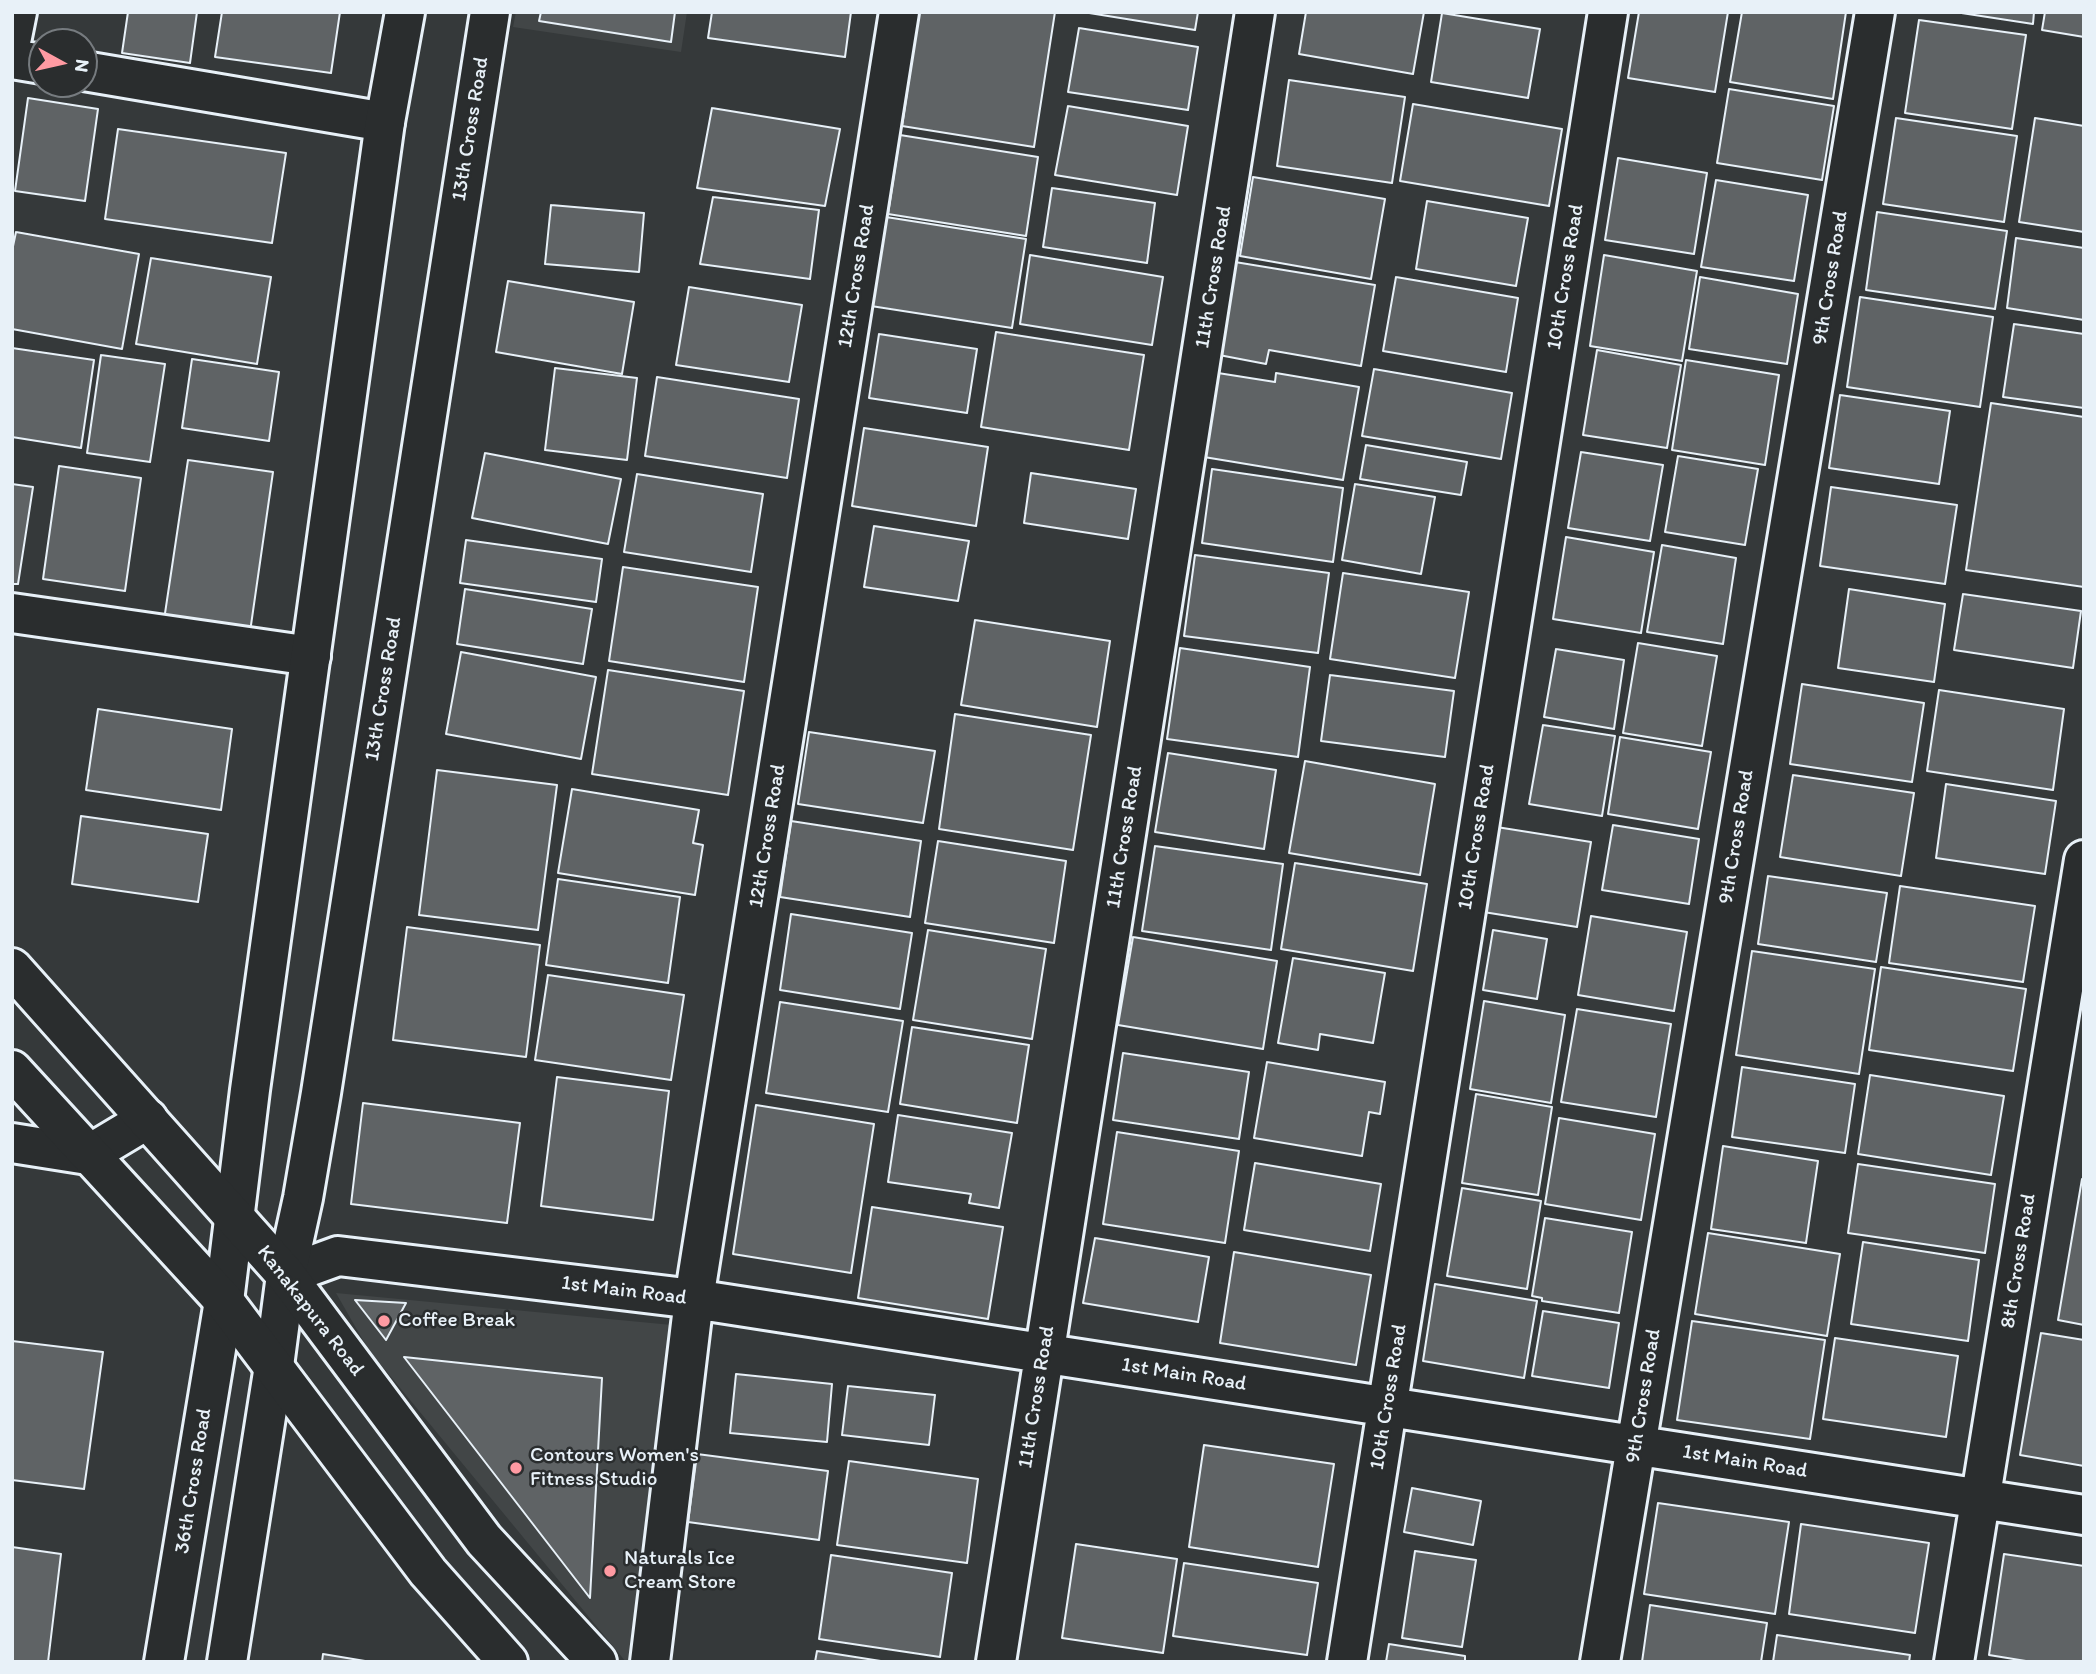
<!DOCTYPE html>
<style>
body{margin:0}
#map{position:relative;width:2096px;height:1674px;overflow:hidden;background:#35393a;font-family:Itim,sans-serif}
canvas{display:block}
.frame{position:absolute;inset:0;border:14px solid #e8f1f8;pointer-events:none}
.north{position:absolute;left:28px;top:28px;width:70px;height:70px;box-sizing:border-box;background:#2a2d2e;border:2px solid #767b7f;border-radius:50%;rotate:98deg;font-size:19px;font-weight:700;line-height:28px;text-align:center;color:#e8f1f8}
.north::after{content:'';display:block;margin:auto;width:24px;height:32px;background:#ff9aa2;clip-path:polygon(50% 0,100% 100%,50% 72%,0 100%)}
</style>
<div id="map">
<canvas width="2096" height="1674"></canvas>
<div class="frame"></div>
<div class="north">N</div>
</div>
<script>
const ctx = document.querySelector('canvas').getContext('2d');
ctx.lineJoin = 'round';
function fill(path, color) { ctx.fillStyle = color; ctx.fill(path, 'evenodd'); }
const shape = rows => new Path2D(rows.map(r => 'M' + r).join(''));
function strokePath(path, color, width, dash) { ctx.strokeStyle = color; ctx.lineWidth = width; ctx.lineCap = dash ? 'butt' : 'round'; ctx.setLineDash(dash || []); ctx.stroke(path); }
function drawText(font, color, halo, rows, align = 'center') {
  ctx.font = font + ' Itim,sans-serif'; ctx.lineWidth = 5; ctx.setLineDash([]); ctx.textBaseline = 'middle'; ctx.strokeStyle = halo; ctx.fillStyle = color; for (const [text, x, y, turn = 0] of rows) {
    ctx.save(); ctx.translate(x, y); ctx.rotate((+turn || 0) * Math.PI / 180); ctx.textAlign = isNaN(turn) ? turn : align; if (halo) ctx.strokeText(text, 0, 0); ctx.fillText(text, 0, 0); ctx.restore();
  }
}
fill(shape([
 [516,12,687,12,681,52,513,27],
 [336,1293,672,1325,628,1662,626,1662,368,1349]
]), '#424647');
const building = shape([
 [128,12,197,12,190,63,122,53,128,12],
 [222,12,340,12,331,73,215,57,222,12],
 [541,12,675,12,671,42,539,21,541,12],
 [712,12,851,12,845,57,708,38,712,12],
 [919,12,1055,12,1034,147,902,126,919,12],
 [1083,12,1198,12,1195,30,1083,12],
 [1306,12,1424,12,1413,74,1299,54,1306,12],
 [1639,12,1728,12,1715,92,1628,78,1639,12],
 [1742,12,1846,12,1833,99,1730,82,1742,12],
 [1955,12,2034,12,2033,24,1955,12],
 [2045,12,2084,12,2084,37,2042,30,2045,12],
 [1442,13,1540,29,1528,98,1431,82,1442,13],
 [1919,20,2026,35,2012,129,1905,113,1919,20],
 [1079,28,1198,47,1188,110,1068,92,1079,28],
 [1289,80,1405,97,1392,183,1277,166,1289,80],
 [1729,89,1834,106,1822,180,1717,163,1729,89],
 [28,98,98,109,85,201,15,191,28,98],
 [1413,104,1562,129,1549,206,1400,181,1413,104],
 [1068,106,1188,126,1177,195,1055,175,1068,106],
 [712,108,840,129,825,206,697,188,712,108],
 [1896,118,2017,136,2004,222,1883,204,1896,118],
 [2035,118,2084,126,2084,232,2019,222,2035,118],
 [118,129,286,153,272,243,105,219,118,129],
 [900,135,1038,157,1026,236,888,214,900,135],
 [1618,158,1707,173,1694,254,1605,240,1618,158],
 [1253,177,1385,199,1371,279,1240,256,1253,177],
 [1716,180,1808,195,1794,281,1701,267,1716,180],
 [1052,188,1155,203,1147,263,1043,247,1052,188],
 [713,197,819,210,810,279,700,264,713,197],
 [1427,201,1528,218,1516,286,1416,269,1427,201],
 [551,205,644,213,639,272,545,264,551,205],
 [1877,212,2007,231,1995,309,1866,290,1877,212],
 [886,217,1026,239,1012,328,871,306,886,217],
 [16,232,139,254,122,349,12,329,12,251,16,232],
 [2016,238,2084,248,2084,320,2007,308,2016,238],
 [1030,255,1163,277,1152,345,1020,324,1030,255],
 [1604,255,1697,271,1682,361,1590,346,1604,255],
 [151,258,271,277,257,364,136,344,151,258],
 [1235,262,1375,285,1361,366,1269,350,1266,364,1219,355,1235,262],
 [1396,277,1518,298,1506,372,1383,351,1396,277],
 [1700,277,1798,294,1787,364,1689,349,1700,277],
 [508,281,634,302,622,374,496,352,508,281],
 [689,287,802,305,789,382,676,365,689,287],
 [1860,297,1993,317,1980,407,1847,387,1860,297],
 [2014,324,2084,334,2084,408,2003,397,2014,324],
 [996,332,1144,355,1129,450,981,427,996,332],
 [879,334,977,349,967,413,869,398,879,334],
 [12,348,94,360,81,448,12,437,12,348],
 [1597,350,1681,365,1667,448,1583,435,1597,350],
 [101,355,165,364,150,462,87,453,101,355],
 [192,359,279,372,269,441,182,428,192,359],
 [1686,360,1779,375,1765,465,1672,450,1686,360],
 [555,368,637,378,627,460,545,450,555,368],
 [1374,369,1512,393,1501,459,1362,436,1374,369],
 [1218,373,1275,382,1276,373,1359,387,1343,480,1204,457,1218,373],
 [657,377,799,399,787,478,645,456,657,377],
 [1840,395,1950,411,1939,484,1829,468,1840,395],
 [1991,403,2084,417,2084,587,1966,570,1991,403],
 [864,428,988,447,976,526,852,506,864,428],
 [1366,445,1467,462,1461,495,1360,479,1366,445],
 [1581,452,1663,465,1650,541,1568,528,1581,452],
 [485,453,621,479,608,544,472,518,485,453],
 [1678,456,1758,469,1745,545,1665,532,1678,456],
 [188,460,273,472,250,632,164,620,188,460],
 [59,466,141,478,125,591,43,579,59,466],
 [1212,469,1343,488,1333,562,1202,543,1212,469],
 [1031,473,1136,489,1128,539,1024,523,1031,473],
 [637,474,763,494,751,572,624,552,637,474],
 [12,484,33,487,18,584,12,584,12,484],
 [1355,484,1435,497,1421,574,1342,560,1355,484],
 [1831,487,1957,505,1945,584,1820,566,1831,487],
 [874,526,969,541,958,601,864,587,874,526],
 [1566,537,1654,552,1641,633,1553,619,1566,537],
 [466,540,602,559,596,602,460,583,466,540],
 [1662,545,1736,558,1723,644,1647,632,1662,545],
 [1195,555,1329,573,1318,653,1184,636,1195,555],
 [623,567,758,587,744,682,609,661,623,567],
 [1343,573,1469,592,1455,678,1330,659,1343,573],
 [465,589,592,609,583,664,457,644,465,589],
 [1849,589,1945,604,1934,682,1838,668,1849,589],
 [1963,594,2081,611,2073,668,1954,650,1963,594],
 [975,620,1110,641,1097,727,961,705,975,620],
 [1638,643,1717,656,1702,746,1623,733,1638,643],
 [1180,648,1310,667,1298,757,1167,739,1180,648],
 [1556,649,1624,660,1614,729,1544,717,1556,649],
 [461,652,596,677,581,759,446,734,461,652],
 [608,670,744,691,728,795,592,774,608,670],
 [1330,675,1454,691,1445,757,1321,741,1330,675],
 [1802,684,1924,703,1912,782,1790,764,1802,684],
 [1939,690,2064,709,2053,790,1927,771,1939,690],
 [98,709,232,729,221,810,86,790,98,709],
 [955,714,1091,735,1073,850,939,829,955,714],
 [1543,725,1615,736,1602,816,1529,804,1543,725],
 [809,732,935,751,923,823,798,804,809,732],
 [1620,737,1711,752,1698,829,1608,814,1620,737],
 [1168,753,1276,770,1264,849,1155,832,1168,753],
 [1305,761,1435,784,1420,875,1289,853,1305,761],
 [437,770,557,785,538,930,419,915,437,770],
 [1793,775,1914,793,1901,876,1780,857,1793,775],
 [1946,784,2056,801,2045,874,1936,858,1946,784],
 [572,789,699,810,693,843,703,845,695,895,558,873,572,789],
 [81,816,208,834,198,902,72,884,81,816],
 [791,821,921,841,910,917,780,897,791,821],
 [1484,825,1591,842,1577,927,1471,910,1484,825],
 [1613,825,1699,839,1689,904,1602,890,1613,825],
 [938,841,1066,861,1054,943,925,923,938,841],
 [1155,846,1283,864,1271,950,1142,931,1155,846],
 [1295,863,1427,884,1413,971,1281,949,1295,863],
 [1768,876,1887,893,1876,962,1758,944,1768,876],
 [558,879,680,897,668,983,546,965,558,879],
 [1900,886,2035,906,2023,982,1889,963,1900,886],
 [791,914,912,933,900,1009,780,990,791,914],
 [1591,916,1687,932,1674,1011,1578,995,1591,916],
 [407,927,540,945,526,1057,393,1040,407,927],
 [928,930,1046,949,1032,1039,913,1020,928,930],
 [1493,930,1547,939,1537,999,1483,990,1493,930],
 [1133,937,1277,961,1263,1049,1118,1025,1133,937],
 [1752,951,1875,969,1859,1074,1736,1055,1752,951],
 [1293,958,1385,973,1373,1043,1320,1034,1318,1050,1278,1043,1293,958],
 [1881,967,2026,989,2013,1071,1869,1050,1881,967],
 [548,975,684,995,671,1080,535,1060,548,975],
 [1484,1001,1565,1015,1551,1103,1470,1089,1484,1001],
 [780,1002,903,1021,888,1112,766,1093,780,1002],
 [1577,1009,1671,1024,1656,1117,1561,1102,1577,1009],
 [912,1027,1029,1045,1017,1123,900,1104,912,1027],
 [1123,1053,1249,1072,1239,1139,1113,1120,1123,1053],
 [1267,1062,1385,1082,1380,1114,1369,1112,1362,1156,1254,1138,1267,1062],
 [1742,1067,1855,1084,1845,1153,1732,1137,1742,1067],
 [1870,1075,2004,1096,1991,1175,1858,1154,1870,1075],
 [557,1077,669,1091,653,1220,541,1206,557,1077],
 [1476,1094,1552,1107,1538,1195,1462,1183,1476,1094],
 [363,1103,520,1123,507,1223,351,1204,363,1103],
 [756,1105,874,1124,851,1273,733,1254,756,1105],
 [898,1115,1012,1133,999,1208,969,1203,971,1194,888,1182,898,1115],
 [1559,1118,1655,1134,1641,1220,1545,1204,1559,1118],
 [1117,1132,1239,1151,1225,1243,1103,1224,1117,1132],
 [1723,1146,1818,1161,1806,1243,1711,1229,1723,1146],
 [1255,1163,1381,1184,1370,1251,1244,1230,1255,1163],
 [1858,1164,1995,1184,1985,1253,1848,1233,1858,1164],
 [2082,1179,2084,1179,2084,1325,2058,1320,2082,1179],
 [1462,1188,1541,1201,1527,1289,1447,1276,1462,1188],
 [872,1207,1003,1227,988,1319,858,1298,872,1207],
 [1545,1218,1632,1232,1619,1313,1542,1301,1542,1298,1532,1296,1545,1218],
 [1708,1233,1840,1254,1827,1336,1695,1314,1708,1233],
 [1095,1238,1209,1257,1198,1322,1083,1303,1095,1238],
 [1863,1242,1979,1260,1968,1341,1851,1324,1863,1242],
 [1234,1252,1371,1275,1356,1365,1220,1343,1234,1252],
 [1435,1284,1537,1301,1524,1378,1423,1361,1435,1284],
 [355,1300,406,1303,386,1340,355,1300],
 [1543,1311,1619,1323,1609,1388,1532,1376,1543,1311],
 [1692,1321,1825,1340,1810,1439,1677,1420,1692,1321],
 [2041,1333,2084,1340,2084,1466,2020,1455,2041,1333],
 [1835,1338,1958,1356,1946,1437,1823,1419,1835,1338],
 [12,1341,103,1352,84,1489,12,1480,12,1341],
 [404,1357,602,1378,590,1598,404,1357],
 [736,1374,832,1384,827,1442,730,1433,736,1374],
 [848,1386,935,1395,929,1445,842,1435,848,1386],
 [1204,1445,1334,1464,1318,1567,1189,1547,1204,1445],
 [697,1454,828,1471,819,1540,688,1522,697,1454],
 [849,1461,978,1479,967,1563,837,1545,849,1461],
 [1412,1488,1481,1501,1473,1545,1404,1532,1412,1488],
 [1658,1503,1789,1522,1775,1614,1644,1594,1658,1503],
 [1801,1524,1929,1543,1915,1633,1789,1614,1801,1524],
 [1076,1544,1177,1559,1163,1653,1062,1638,1076,1544],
 [12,1547,61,1554,48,1662,12,1662,12,1547],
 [1415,1551,1476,1560,1462,1647,1402,1638,1415,1551],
 [2004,1554,2084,1566,2084,1662,2032,1662,1989,1655,2004,1554],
 [831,1555,952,1573,940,1657,819,1639,831,1555],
 [1184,1563,1318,1583,1307,1655,1173,1636,1184,1563],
 [1650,1605,1767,1623,1761,1662,1642,1662,1650,1605],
 [1777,1635,1910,1655,1909,1662,1773,1662,1777,1635],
 [1389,1644,1465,1656,1465,1662,1386,1662,1389,1644],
 [817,1651,887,1662,815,1662,817,1651],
 [323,1654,371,1662,322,1662,323,1654]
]);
fill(building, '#5f6365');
strokePath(building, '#e8f1f8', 2);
const minor = shape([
 [12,37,17,12],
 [12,59,42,64],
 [84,71,385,122],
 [12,613,311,656],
 [12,1143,88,1155,148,1119],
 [286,1275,338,1256,694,1299,2084,1515],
 [650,1662,694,1299,899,12],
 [996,1662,1255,12],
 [1347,1662,1608,12],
 [1600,1662,1875,12],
 [1954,1662,2084,860]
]);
const secondary = shape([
 [164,1662,224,1301,250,1090,385,122,405,12],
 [227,1662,274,1366,286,1275,303,1198,321,1093,490,12]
]);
const primary = shape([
 [12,968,286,1275,484,1540,597,1662],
 [12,1070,224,1301,428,1572,508,1662]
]);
strokePath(minor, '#e8f1f8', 44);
strokePath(secondary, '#e8f1f8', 44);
strokePath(primary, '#e8f1f8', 44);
strokePath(minor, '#2a2d2e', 38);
strokePath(secondary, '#2a2d2e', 38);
strokePath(primary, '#2a2d2e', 38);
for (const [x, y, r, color] of [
 [384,1321,7,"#ff9aa2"],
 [516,1468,7,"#ff9aa2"],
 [610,1571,7,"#ff9aa2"]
]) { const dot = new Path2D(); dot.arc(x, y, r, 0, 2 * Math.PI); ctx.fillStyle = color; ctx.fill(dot); strokePath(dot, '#2a2d2e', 2.5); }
drawText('21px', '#e8f1f8', '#2a2d2e', [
 ["13th Cross Road",471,129,-81],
 ["12th Cross Road",857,276,-81],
 ["11th Cross Road",1214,277,-81],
 ["10th Cross Road",1566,277,-81],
 ["9th Cross Road",1831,278,-81],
 ["13th Cross Road",384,689,-81],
 ["12th Cross Road",768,836,-81],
 ["11th Cross Road",1125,837,-81],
 ["10th Cross Road",1477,837,-81],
 ["9th Cross Road",1737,837,-81],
 ["8th Cross Road",2019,1261,-81],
 ["1st Main Road",624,1291,7],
 ["Kanakapura Road",310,1311,52],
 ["1st Main Road",1184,1375,9],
 ["9th Cross Road",1644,1396,-81],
 ["11th Cross Road",1037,1397,-81],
 ["10th Cross Road",1389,1397,-81],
 ["1st Main Road",1745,1462,9],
 ["36th Cross Road",194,1481,-81]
]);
drawText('21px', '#e8f1f8', '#2a2d2e', [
 ["Coffee Break",398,1321],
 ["Contours Women's",530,1456],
 ["Fitness Studio",530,1480],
 ["Naturals Ice",624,1559],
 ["Cream Store",624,1583]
], 'left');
</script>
